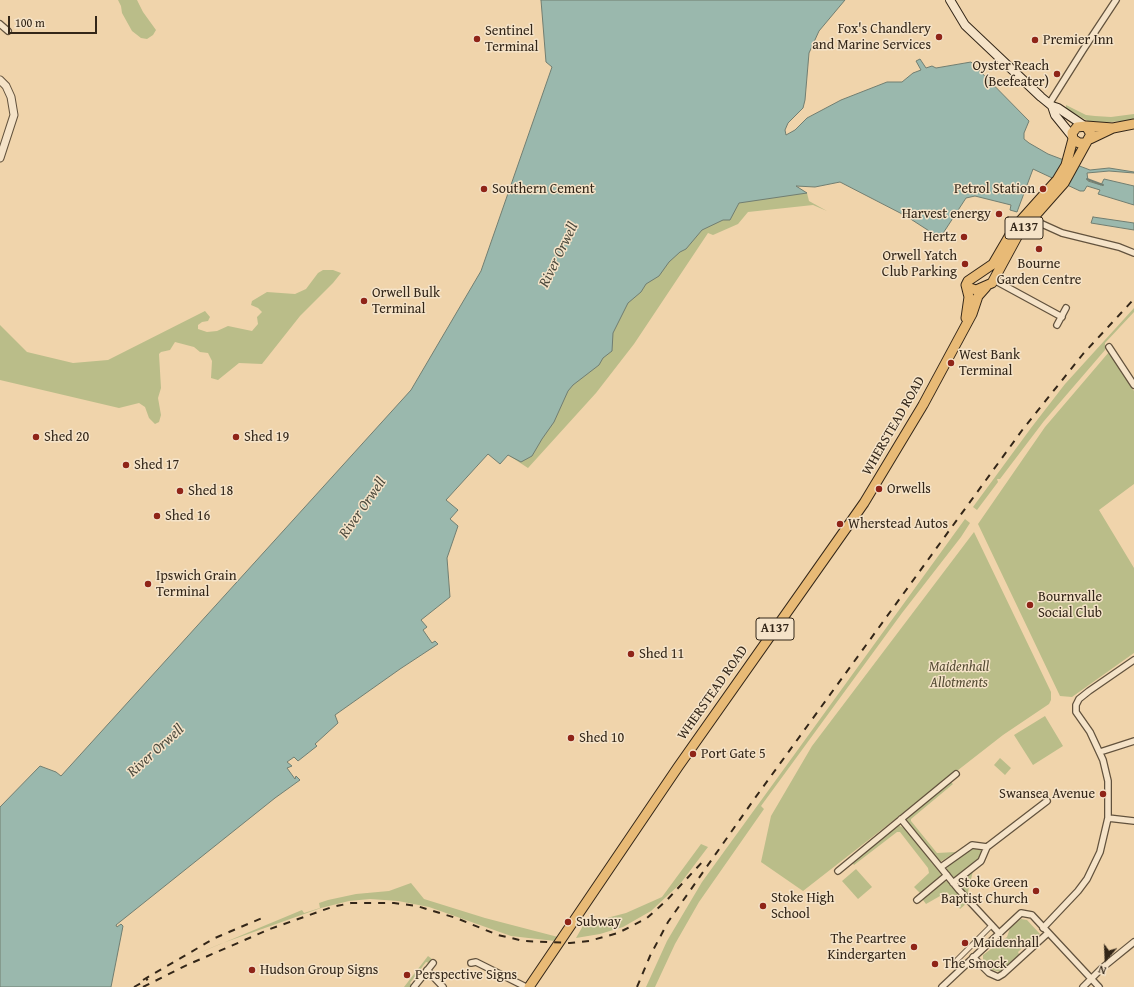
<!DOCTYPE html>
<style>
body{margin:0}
#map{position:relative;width:1134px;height:987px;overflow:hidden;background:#f0d4ab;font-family:"Gentium Book Plus",serif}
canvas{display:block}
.north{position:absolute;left:1086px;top:939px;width:40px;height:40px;-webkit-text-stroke:3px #f5e3c8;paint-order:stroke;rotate:199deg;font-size:11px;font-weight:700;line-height:16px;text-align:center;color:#332618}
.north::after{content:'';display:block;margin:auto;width:14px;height:18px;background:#332618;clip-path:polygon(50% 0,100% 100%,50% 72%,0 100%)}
.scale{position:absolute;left:8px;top:16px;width:89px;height:18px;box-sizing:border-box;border:2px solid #332618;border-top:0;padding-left:5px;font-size:12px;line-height:14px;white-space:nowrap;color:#332618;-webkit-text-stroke:3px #f5e3c8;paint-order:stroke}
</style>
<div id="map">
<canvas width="1134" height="987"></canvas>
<div class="north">N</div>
<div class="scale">100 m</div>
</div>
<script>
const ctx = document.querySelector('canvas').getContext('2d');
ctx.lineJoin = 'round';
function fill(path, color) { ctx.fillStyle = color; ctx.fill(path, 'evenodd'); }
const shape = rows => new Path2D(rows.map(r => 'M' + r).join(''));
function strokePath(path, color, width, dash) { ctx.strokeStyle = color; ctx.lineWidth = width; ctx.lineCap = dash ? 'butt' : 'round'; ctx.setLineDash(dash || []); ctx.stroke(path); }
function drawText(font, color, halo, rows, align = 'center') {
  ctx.font = font + ' "Gentium Book Plus",serif'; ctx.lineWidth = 3; ctx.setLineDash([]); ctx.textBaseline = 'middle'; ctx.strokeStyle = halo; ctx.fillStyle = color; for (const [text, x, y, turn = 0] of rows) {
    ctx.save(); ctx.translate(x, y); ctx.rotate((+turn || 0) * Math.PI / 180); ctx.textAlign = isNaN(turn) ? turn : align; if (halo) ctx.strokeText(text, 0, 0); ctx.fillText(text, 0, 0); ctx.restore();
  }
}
fill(shape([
 [118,0,137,0,143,12,156,30,153,35,147,39,141,38,132,31,122,13,121,6],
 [1066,105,1086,115,1095,116,1111,117,1134,114,1134,120,1099,123,1088,121,1068,110,1066,108],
 [795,186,807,193,809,201,827,211,813,205,748,212,738,224,713,235,708,233,634,344,596,393,528,468,508,455,610,310,730,205],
 [323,270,333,270,341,273,333,283,300,316,262,364,239,363,218,380,211,378,212,361,208,353,200,352,194,347,175,342,170,350,161,352,159,354,161,388,158,398,161,415,159,422,155,424,149,418,145,407,139,403,119,408,0,380,0,325,27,352,73,363,108,360,205,311,210,317,208,321,202,322,198,325,198,329,207,332,217,331,228,326,252,331,258,324,257,317,262,312,258,308,251,305,252,301,267,292,295,294,306,289,318,273],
 [1134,308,1134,312,1105,343,1105,350,1044,421,1000,479,997,479,998,482,977,510,973,507,1031,428,1065,384],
 [1109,352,1134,391,1134,484,1099,510,1134,568,1134,653,1072,697,1060,696,978,524,1045,427],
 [965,519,970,523,961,537,902,613,761,806,764,809,699,902,675,944,655,987,646,987,667,941,702,882],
 [974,532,1051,692,1051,700,1049,704,1003,735,803,891,761,862,771,816,812,746],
 [1045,716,1063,746,1033,765,1014,735],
 [1000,758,1011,768,1005,775,994,765],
 [950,781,953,784,911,819,911,821,937,853,956,852,940,862,907,823,906,820,908,816],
 [898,825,904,828,941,874,940,878,920,893,914,887,929,873,928,868,900,832,897,832,854,865,851,861],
 [701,844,708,847,680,884,651,911,623,927,600,934,576,938,584,924,626,913,662,897],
 [978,847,981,849,982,853,980,858,959,876,954,878,950,877,946,870,949,864,973,848],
 [856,869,872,887,858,899,842,881],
 [973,871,968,892,974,900,973,901,960,889,959,886,960,883],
 [947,881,967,903,960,909,947,892,926,904,923,900,924,896,943,882],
 [411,883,424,899,485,918,558,937,555,941,511,936,429,907,398,901,370,899,349,901,321,908,220,944,175,963,302,910,304,913,320,908,319,903,328,900,356,894,389,891],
 [1021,919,1027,920,1040,934,1032,944,1029,942,1018,952,1020,956,1008,966,1000,972,989,969,983,959,983,955,1007,937,1010,928],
 [428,956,432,959,429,963,426,962,410,983,412,985,410,987,404,987]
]), '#babd89');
const water = shape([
 [541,0,845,0,819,31,809,53,805,100,803,108,788,123,785,130,786,135,795,130,807,118,841,100,887,82,902,82,913,73,921,70,916,61,920,59,926,68,932,66,936,68,971,62,1029,121,1024,133,1024,139,1029,143,1048,154,1090,170,1109,168,1134,172,1134,173,1109,171,1087,173,1088,181,1101,185,1104,179,1134,186,1134,205,1098,194,1100,190,1087,186,1084,191,1080,191,1033,169,1017,212,1010,210,1011,205,975,196,966,198,940,238,906,216,840,182,815,187,796,186,807,193,739,203,730,220,723,220,702,230,686,249,680,252,669,262,659,276,646,284,641,292,628,303,613,333,612,351,603,358,599,365,573,385,568,391,554,422,542,439,532,456,521,462,508,455,500,464,488,454,446,500,458,510,450,519,458,526,447,558,450,597,421,620,427,627,423,630,432,643,435,641,438,644,400,669,335,715,338,723,315,744,317,746,298,761,294,757,287,762,292,766,287,768,295,779,296,776,300,780,275,798,116,925,117,927,121,924,123,926,111,987,0,987,0,807,40,766,56,772,61,776,411,390,481,271,552,67,546,62,541,0],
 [1093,217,1134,223,1134,230,1091,223,1093,217]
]);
fill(water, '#9ab8ad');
strokePath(water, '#717e71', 1);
strokePath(shape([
 [1087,179,1103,185]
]), '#717e71', 2);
const pedestrian = shape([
 [957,960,992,925]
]);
const minor = shape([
 [0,24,8,31],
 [1049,104,1083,50,1116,0],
 [1031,219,1062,233,1119,247,1134,253],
 [994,280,1062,317],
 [1057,325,1066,308],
 [1109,347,1134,385],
 [1100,752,1134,741],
 [1108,818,1134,821],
 [901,819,959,890,999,933],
 [987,847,1047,801],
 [941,867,972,845,987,847,981,861,953,883],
 [838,871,956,774],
 [917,900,947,875],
 [1043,928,1078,891,1087,879,1100,852,1108,818,1108,781,1103,760,1090,732,1076,712,1076,705,1079,699,1089,691,1134,660],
 [973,957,989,973,998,977,1003,974,1048,933],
 [471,963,476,962,526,987],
 [427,970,443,987],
 [414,987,433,963],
 [942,987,1021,913,1032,915,1099,987],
 [1083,987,1102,968,1134,942]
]);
const tertiary = shape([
 [0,80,6,86,11,97,14,115,0,158]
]);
const secondary = shape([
 [950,0,965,25,1041,97,1052,106,1058,108,1083,125],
 [1052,106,1055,115,1072,136]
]);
const primary = shape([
 [1086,126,1113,128],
 [1090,139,1113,128,1134,124],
 [967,287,976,290,992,283,1018,235,1064,183,1091,134,1086,126,1077,127,1072,133,1073,139,1079,143,1086,143],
 [966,318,969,297,966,285,968,281,993,264,1014,228,1057,180,1066,165,1073,139],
 [529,987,678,767,864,503,923,405,972,314,978,296,986,287]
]);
strokePath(pedestrian, '#62523d', 6);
strokePath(minor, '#62523d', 8);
strokePath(tertiary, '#62523d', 9);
strokePath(secondary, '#332618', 10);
strokePath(primary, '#332618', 11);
strokePath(pedestrian, '#f5e3c8', 4);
strokePath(minor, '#f5e3c8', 5.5);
strokePath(tertiary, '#f5e3c8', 7);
strokePath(secondary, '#f5e3c8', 8);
strokePath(primary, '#e8ba76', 9);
strokePath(shape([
 [143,980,215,938,262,918],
 [134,987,148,979],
 [143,987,187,965,270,929,332,907,351,903,394,903,417,906,456,918,498,935,524,941,570,943,589,941,618,933,647,918,666,901,705,859],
 [637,987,650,956,668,922,755,798,1023,429,1083,354,1134,299]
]), '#332618', 2, [7, 7]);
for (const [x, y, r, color] of [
 [939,37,4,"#8f2418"],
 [477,39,4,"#8f2418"],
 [1035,40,4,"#8f2418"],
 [1057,74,4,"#8f2418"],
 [484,189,4,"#8f2418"],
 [1043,189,4,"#8f2418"],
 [999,214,4,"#8f2418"],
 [964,237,4,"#8f2418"],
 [1039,249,4,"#8f2418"],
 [965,264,4,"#8f2418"],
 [364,301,4,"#8f2418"],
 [951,363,4,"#8f2418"],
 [36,437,4,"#8f2418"],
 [236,437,4,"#8f2418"],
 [126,465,4,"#8f2418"],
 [879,489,4,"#8f2418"],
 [180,491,4,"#8f2418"],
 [157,516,4,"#8f2418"],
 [840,524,4,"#8f2418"],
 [148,584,4,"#8f2418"],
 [1030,605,4,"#8f2418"],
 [631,654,4,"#8f2418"],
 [571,738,4,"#8f2418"],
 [693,754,4,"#8f2418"],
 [1103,794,4,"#8f2418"],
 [1036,891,4,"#8f2418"],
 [763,906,4,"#8f2418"],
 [568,922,4,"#8f2418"],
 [965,943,4,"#8f2418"],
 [914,947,4,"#8f2418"],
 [935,964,4,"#8f2418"],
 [252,970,4,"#8f2418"],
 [407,975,4,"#8f2418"]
]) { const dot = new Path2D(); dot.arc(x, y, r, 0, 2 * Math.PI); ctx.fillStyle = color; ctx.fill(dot); strokePath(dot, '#f5e3c8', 1.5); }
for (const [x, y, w] of [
 [1024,228,38],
 [775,629,38]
]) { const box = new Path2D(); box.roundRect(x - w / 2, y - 11, w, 22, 3); ctx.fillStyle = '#f5e3c8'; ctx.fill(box); strokePath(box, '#332618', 1); }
drawText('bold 13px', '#332618', null, [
 ["A137",1024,228],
 ["A137",775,629]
]);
drawText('14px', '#332618', '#f5e3c8', [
 ["Fox's Chandlery",931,29,"right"],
 ["and Marine Services",931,45,"right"],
 ["Sentinel",485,31],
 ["Terminal",485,47],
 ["Premier Inn",1043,40],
 ["Oyster Reach",1049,66,"right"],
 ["(Beefeater)",1049,82,"right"],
 ["Southern Cement",492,189],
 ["Petrol Station",1035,189,"right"],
 ["Harvest energy",991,214,"right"],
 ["Hertz",956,237,"right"],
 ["Orwell Yatch",957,256,"right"],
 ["Club Parking",957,272,"right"],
 ["Bourne",1039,264,"center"],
 ["Garden Centre",1039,280,"center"],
 ["Orwell Bulk",372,293],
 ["Terminal",372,309],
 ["West Bank",959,355],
 ["Terminal",959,371],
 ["Shed 20",44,437],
 ["Shed 19",244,437],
 ["Shed 17",134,465],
 ["Orwells",887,489],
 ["Shed 18",188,491],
 ["Shed 16",165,516],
 ["Wherstead Autos",848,524],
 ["Ipswich Grain",156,576],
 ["Terminal",156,592],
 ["Bournvalle",1038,597],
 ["Social Club",1038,613],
 ["Shed 11",639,654],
 ["Shed 10",579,738],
 ["Port Gate 5",701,754],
 ["Swansea Avenue",1095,794,"right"],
 ["Stoke Green",1028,883,"right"],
 ["Baptist Church",1028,899,"right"],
 ["Stoke High",771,898],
 ["School",771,914],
 ["Subway",576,922],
 ["The Peartree",906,939,"right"],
 ["Kindergarten",906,955,"right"],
 ["Maidenhall",973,943],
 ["The Smock",943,964],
 ["Hudson Group Signs",260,970],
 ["Perspective Signs",415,975]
], 'left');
drawText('14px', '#332618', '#f5e3c8', [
 ["WHERSTEAD ROAD",894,426,-60],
 ["WHERSTEAD ROAD",713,693,-55]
]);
drawText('italic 14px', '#554c34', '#f5e3c8', [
 ["Maidenhall",959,667],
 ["Allotments",959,683]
]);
drawText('italic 15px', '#4d4a3d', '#f5e3c8', [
 ["River Orwell",559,255,-64],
 ["River Orwell",363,508,-55],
 ["River Orwell",156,751,-42]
]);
</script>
